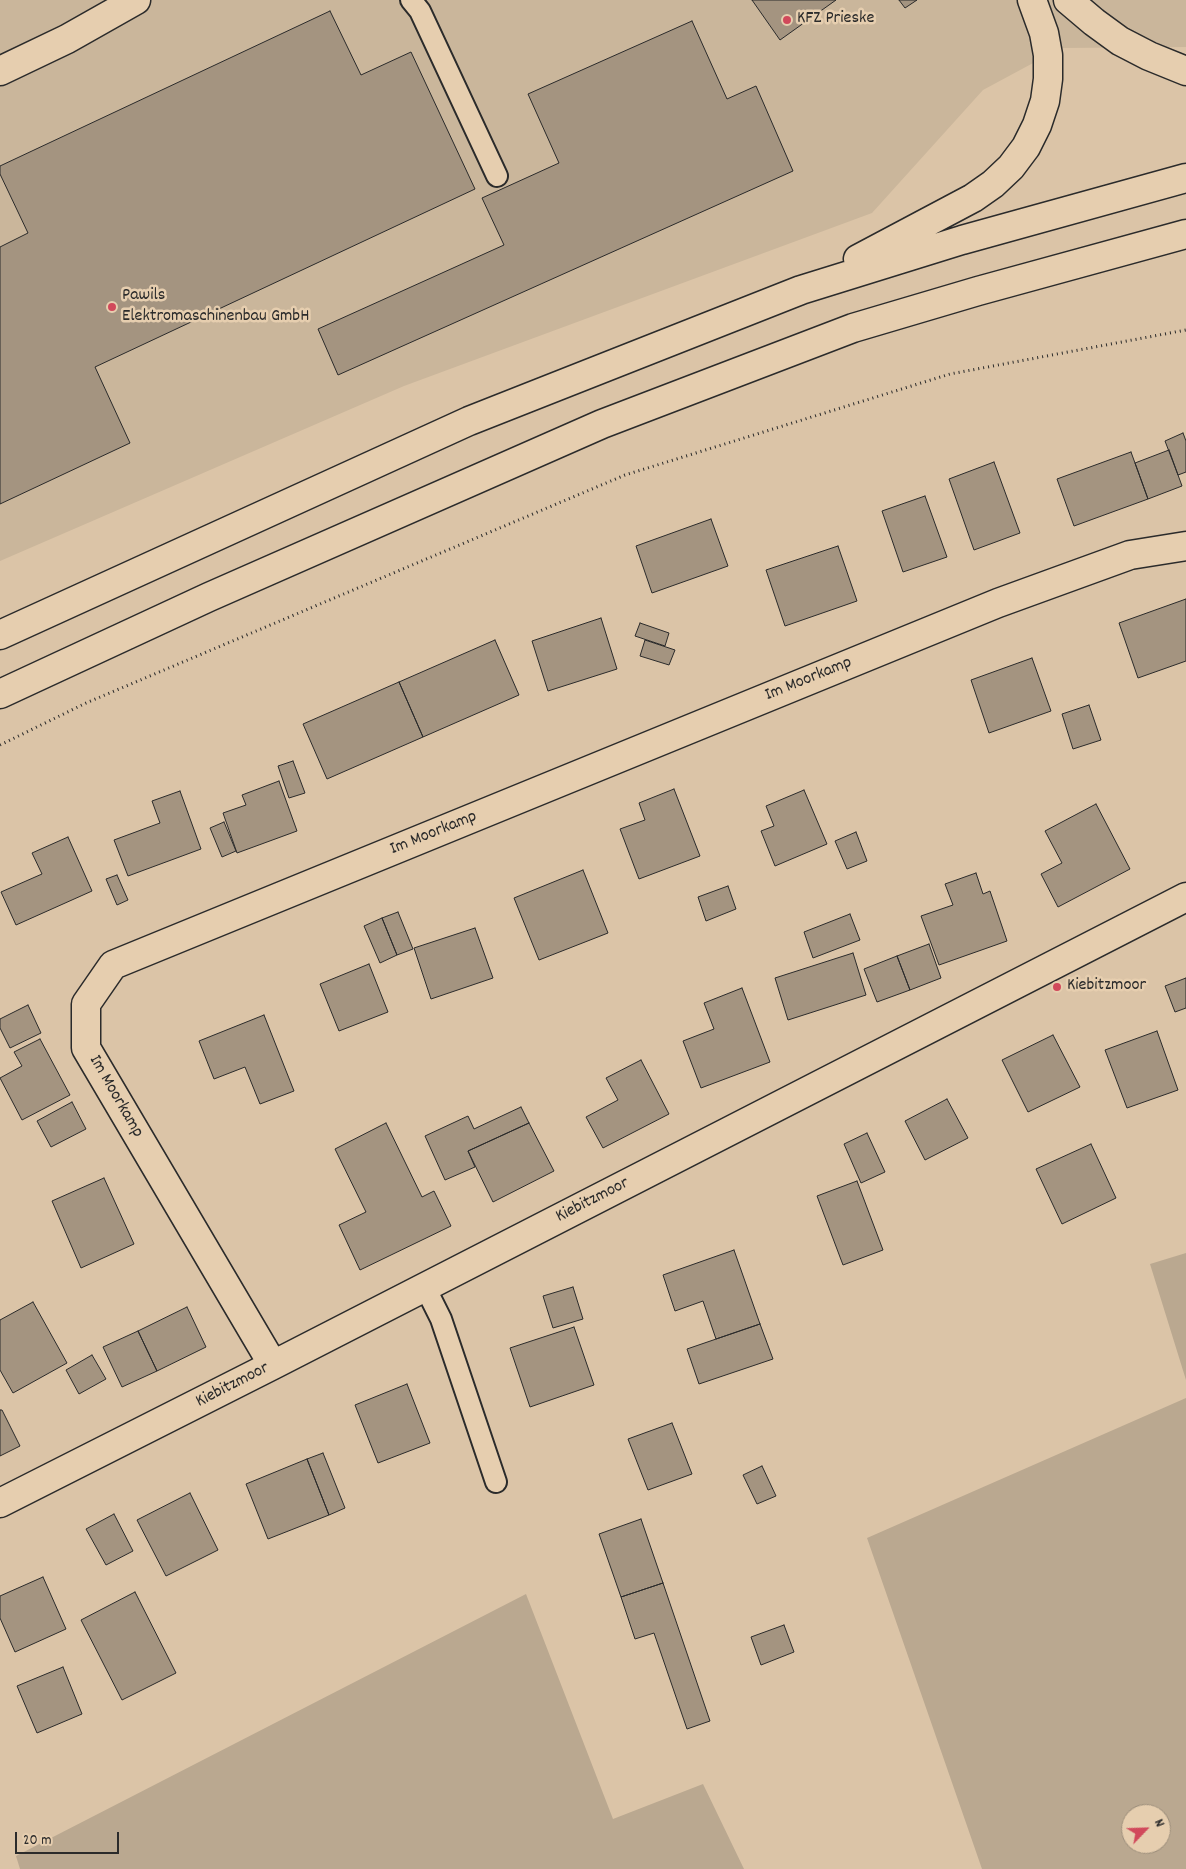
<!DOCTYPE html>
<style>
body{margin:0}
#map{position:relative;width:1186px;height:1869px;overflow:hidden;background:#dbc4a7;font-family:Dekko,sans-serif}
canvas{display:block}
.north{position:absolute;left:1121px;top:1804px;width:50px;height:50px;box-sizing:border-box;background:#e6ceaf;border:1px solid #9b8d7a;border-radius:50%;rotate:66deg;font-size:14px;font-weight:700;line-height:20px;text-align:center;color:#2b2b2b}
.north::after{content:'';display:block;margin:auto;width:18px;height:22px;background:#d1495b;clip-path:polygon(50% 0,100% 100%,50% 72%,0 100%)}
.scale{position:absolute;left:15px;top:1832px;width:104px;height:22px;box-sizing:border-box;border:2px solid #2b2b2b;border-top:0;padding-left:6px;font-size:15px;line-height:18px;white-space:nowrap;color:#2b2b2b;-webkit-text-stroke:4px #e6ceaf;paint-order:stroke}
</style>
<div id="map">
<canvas width="1186" height="1869"></canvas>
<div class="north">N</div>
<div class="scale">20 m</div>
</div>
<script>
const ctx = document.querySelector('canvas').getContext('2d');
ctx.lineJoin = 'round';
function fill(path, color) { ctx.fillStyle = color; ctx.fill(path, 'evenodd'); }
const shape = rows => new Path2D(rows.map(r => 'M' + r).join(''));
function strokePath(path, color, width, dash) { ctx.strokeStyle = color; ctx.lineWidth = width; ctx.lineCap = dash ? 'butt' : 'round'; ctx.setLineDash(dash || []); ctx.stroke(path); }
function drawText(font, color, halo, rows, align = 'center') {
  ctx.font = font + ' Dekko,sans-serif'; ctx.lineWidth = 5; ctx.setLineDash([]); ctx.textBaseline = 'middle'; ctx.strokeStyle = halo; ctx.fillStyle = color; for (const [text, x, y, turn = 0] of rows) {
    ctx.save(); ctx.translate(x, y); ctx.rotate((+turn || 0) * Math.PI / 180); ctx.textAlign = isNaN(turn) ? turn : align; if (halo) ctx.strokeText(text, 0, 0); ctx.fillText(text, 0, 0); ctx.restore();
  }
}
fill(shape([
 [0,0,1186,0,1186,47,1061,48,983,90,872,213,404,386,0,561]
]), '#cab69b');
fill(shape([
 [1186,1253,1186,1380,1150,1264],
 [1186,1398,1186,1869,982,1869,867,1538],
 [1131,1814,1161,1814,1161,1844,1131,1844],
 [526,1594,613,1819,703,1784,744,1869,20,1869,16,1856]
]), '#baa890');
const building = shape([
 [752,0,836,0,780,40,752,0],
 [899,0,917,0,905,8,899,0],
 [330,11,361,75,411,52,475,189,95,367,130,443,0,504,0,247,28,233,0,174,0,166,330,11],
 [692,21,727,99,756,86,793,171,338,375,318,329,504,245,482,198,559,163,528,94,692,21],
 [1183,433,1186,441,1186,472,1178,475,1165,441,1183,433],
 [1169,450,1182,486,1148,499,1135,463,1169,450],
 [1131,452,1148,499,1074,526,1057,479,1131,452],
 [994,462,1020,533,974,550,949,479,994,462],
 [925,496,947,557,903,572,882,511,925,496],
 [711,519,728,566,652,593,636,546,711,519],
 [838,546,857,601,785,626,766,570,838,546],
 [1186,599,1186,661,1138,678,1119,623,1186,599],
 [601,618,617,669,548,691,532,641,601,618],
 [640,623,669,633,665,646,635,636,640,623],
 [495,640,519,695,423,737,399,682,495,640],
 [645,640,675,650,669,665,640,656,645,640],
 [1032,658,1051,711,989,733,971,680,1032,658],
 [399,682,423,737,327,779,303,724,399,682],
 [1089,705,1101,740,1073,749,1062,714,1089,705],
 [293,761,305,793,289,798,278,766,293,761],
 [279,781,297,831,237,853,223,813,246,805,242,795,279,781],
 [674,789,700,856,639,879,620,829,645,820,639,803,674,789],
 [804,790,827,844,775,866,761,831,774,826,766,806,804,790],
 [180,791,201,849,128,876,114,840,160,823,152,801,180,791],
 [1096,804,1130,869,1058,907,1041,874,1062,863,1045,831,1096,804],
 [224,822,236,851,222,857,210,828,224,822],
 [856,832,867,861,847,869,835,841,856,832],
 [68,837,92,891,16,925,1,892,42,874,32,853,68,837],
 [583,870,608,933,539,960,514,898,583,870],
 [976,873,983,894,990,891,1007,941,939,965,921,916,953,905,945,884,976,873],
 [117,875,128,900,117,905,106,879,117,875],
 [728,886,736,909,706,921,698,897,728,886],
 [398,912,413,949,397,955,382,918,398,912],
 [850,914,860,940,813,958,804,932,850,914],
 [382,918,397,955,380,963,364,926,382,918],
 [475,928,493,978,431,999,414,948,475,928],
 [929,944,941,978,910,990,897,956,929,944],
 [853,953,866,995,788,1020,775,978,853,953],
 [897,956,910,990,877,1002,864,969,897,956],
 [369,964,388,1012,339,1031,320,984,369,964],
 [1186,978,1186,1008,1175,1012,1165,986,1186,978],
 [742,988,770,1062,701,1088,683,1041,714,1029,704,1003,742,988],
 [28,1005,41,1033,10,1048,0,1028,0,1019,28,1005],
 [264,1015,294,1091,260,1104,245,1067,214,1079,199,1041,264,1015],
 [1157,1031,1178,1090,1127,1108,1105,1050,1157,1031],
 [1053,1035,1080,1087,1028,1112,1002,1060,1053,1035],
 [40,1039,70,1095,22,1120,0,1078,22,1066,14,1052,40,1039],
 [641,1060,669,1114,603,1148,586,1117,618,1100,606,1078,641,1060],
 [947,1099,968,1138,925,1160,905,1121,947,1099],
 [72,1102,86,1129,51,1147,37,1121,72,1102],
 [521,1107,529,1123,468,1151,475,1167,445,1180,425,1136,468,1116,474,1129,521,1107],
 [386,1123,422,1197,434,1191,451,1226,360,1270,339,1225,366,1212,335,1149,386,1123],
 [529,1123,554,1171,493,1202,468,1151,529,1123],
 [867,1133,885,1172,861,1183,844,1144,867,1133],
 [1091,1144,1116,1198,1062,1224,1036,1169,1091,1144],
 [104,1178,134,1244,81,1268,52,1201,104,1178],
 [857,1181,883,1250,843,1265,817,1196,857,1181],
 [734,1250,760,1324,716,1339,703,1301,675,1311,663,1275,734,1250],
 [573,1287,583,1319,553,1328,543,1296,573,1287],
 [33,1302,67,1363,13,1393,0,1370,0,1320,33,1302],
 [187,1307,206,1347,157,1371,138,1331,187,1307],
 [760,1324,773,1359,699,1384,687,1349,760,1324],
 [574,1327,594,1385,530,1407,510,1348,574,1327],
 [138,1331,157,1371,122,1387,103,1347,138,1331],
 [92,1355,106,1379,79,1394,66,1370,92,1355],
 [407,1384,430,1443,378,1463,355,1405,407,1384],
 [0,1410,2,1410,20,1446,0,1456,0,1410],
 [672,1423,692,1474,648,1490,628,1439,672,1423],
 [323,1453,345,1508,329,1515,307,1459,323,1453],
 [307,1459,329,1515,268,1539,246,1484,307,1459],
 [762,1466,776,1496,757,1504,743,1475,762,1466],
 [190,1493,218,1550,166,1576,137,1520,190,1493],
 [114,1514,133,1551,106,1565,86,1529,114,1514],
 [641,1519,663,1583,621,1597,599,1534,641,1519],
 [43,1577,66,1629,15,1652,0,1618,0,1596,43,1577],
 [663,1583,710,1721,687,1729,654,1633,635,1639,621,1597,663,1583],
 [135,1592,176,1673,122,1700,81,1620,135,1592],
 [784,1625,794,1652,761,1665,751,1637,784,1625],
 [63,1667,82,1714,37,1733,17,1686,63,1667]
]);
fill(building, '#a49480');
strokePath(building, '#2b2b2b', 1);
const lane = shape([
 [411,0,420,11,497,176],
 [425,1287,441,1319,496,1482]
]);
const street = shape([
 [0,71,67,39,136,0],
 [273,1365,86,1048,86,1004,113,965,998,603,1130,555,1186,546],
 [0,1503,273,1365,1186,897]
]);
const highway = shape([
 [1068,0,1094,22,1120,41,1149,56,1186,71],
 [858,259,973,198,993,184,1011,167,1026,147,1037,125,1045,101,1048,79,1048,55,1044,33,1032,0],
 [0,635,469,421,801,290,962,240,1186,178],
 [0,694,209,597,602,424,853,328,978,291,1186,234]
]);
strokePath(lane, '#2b2b2b', 24);
strokePath(street, '#2b2b2b', 31);
strokePath(highway, '#2b2b2b', 31);
strokePath(shape([
 [0,745,86,703,625,475,950,374,1186,330]
]), '#2b2b2b', 3, [1, 4]);
strokePath(lane, '#e6ceaf', 20);
strokePath(street, '#e6ceaf', 28);
strokePath(highway, '#e6ceaf', 28);
for (const [x, y, r, color] of [
 [787,20,5,"#d1495b"],
 [112,307,5,"#d1495b"],
 [1057,987,5,"#d1495b"]
]) { const dot = new Path2D(); dot.arc(x, y, r, 0, 2 * Math.PI); ctx.fillStyle = color; ctx.fill(dot); strokePath(dot, '#e6ceaf', 2); }
drawText('18px', '#2b2b2b', '#e6ceaf', [
 ["KFZ Prieske",797,20],
 ["Pawils",122,297],
 ["Elektromaschinenbau GmbH",122,318],
 ["Kiebitzmoor",1067,987]
], 'left');
drawText('18px', '#2b2b2b', '#e6ceaf', [
 ["Im Moorkamp",809,680,-22],
 ["Im Moorkamp",434,834,-22],
 ["Im Moorkamp",115,1097,60],
 ["Kiebitzmoor",593,1201,-27],
 ["Kiebitzmoor",233,1386,-27]
]);
</script>
